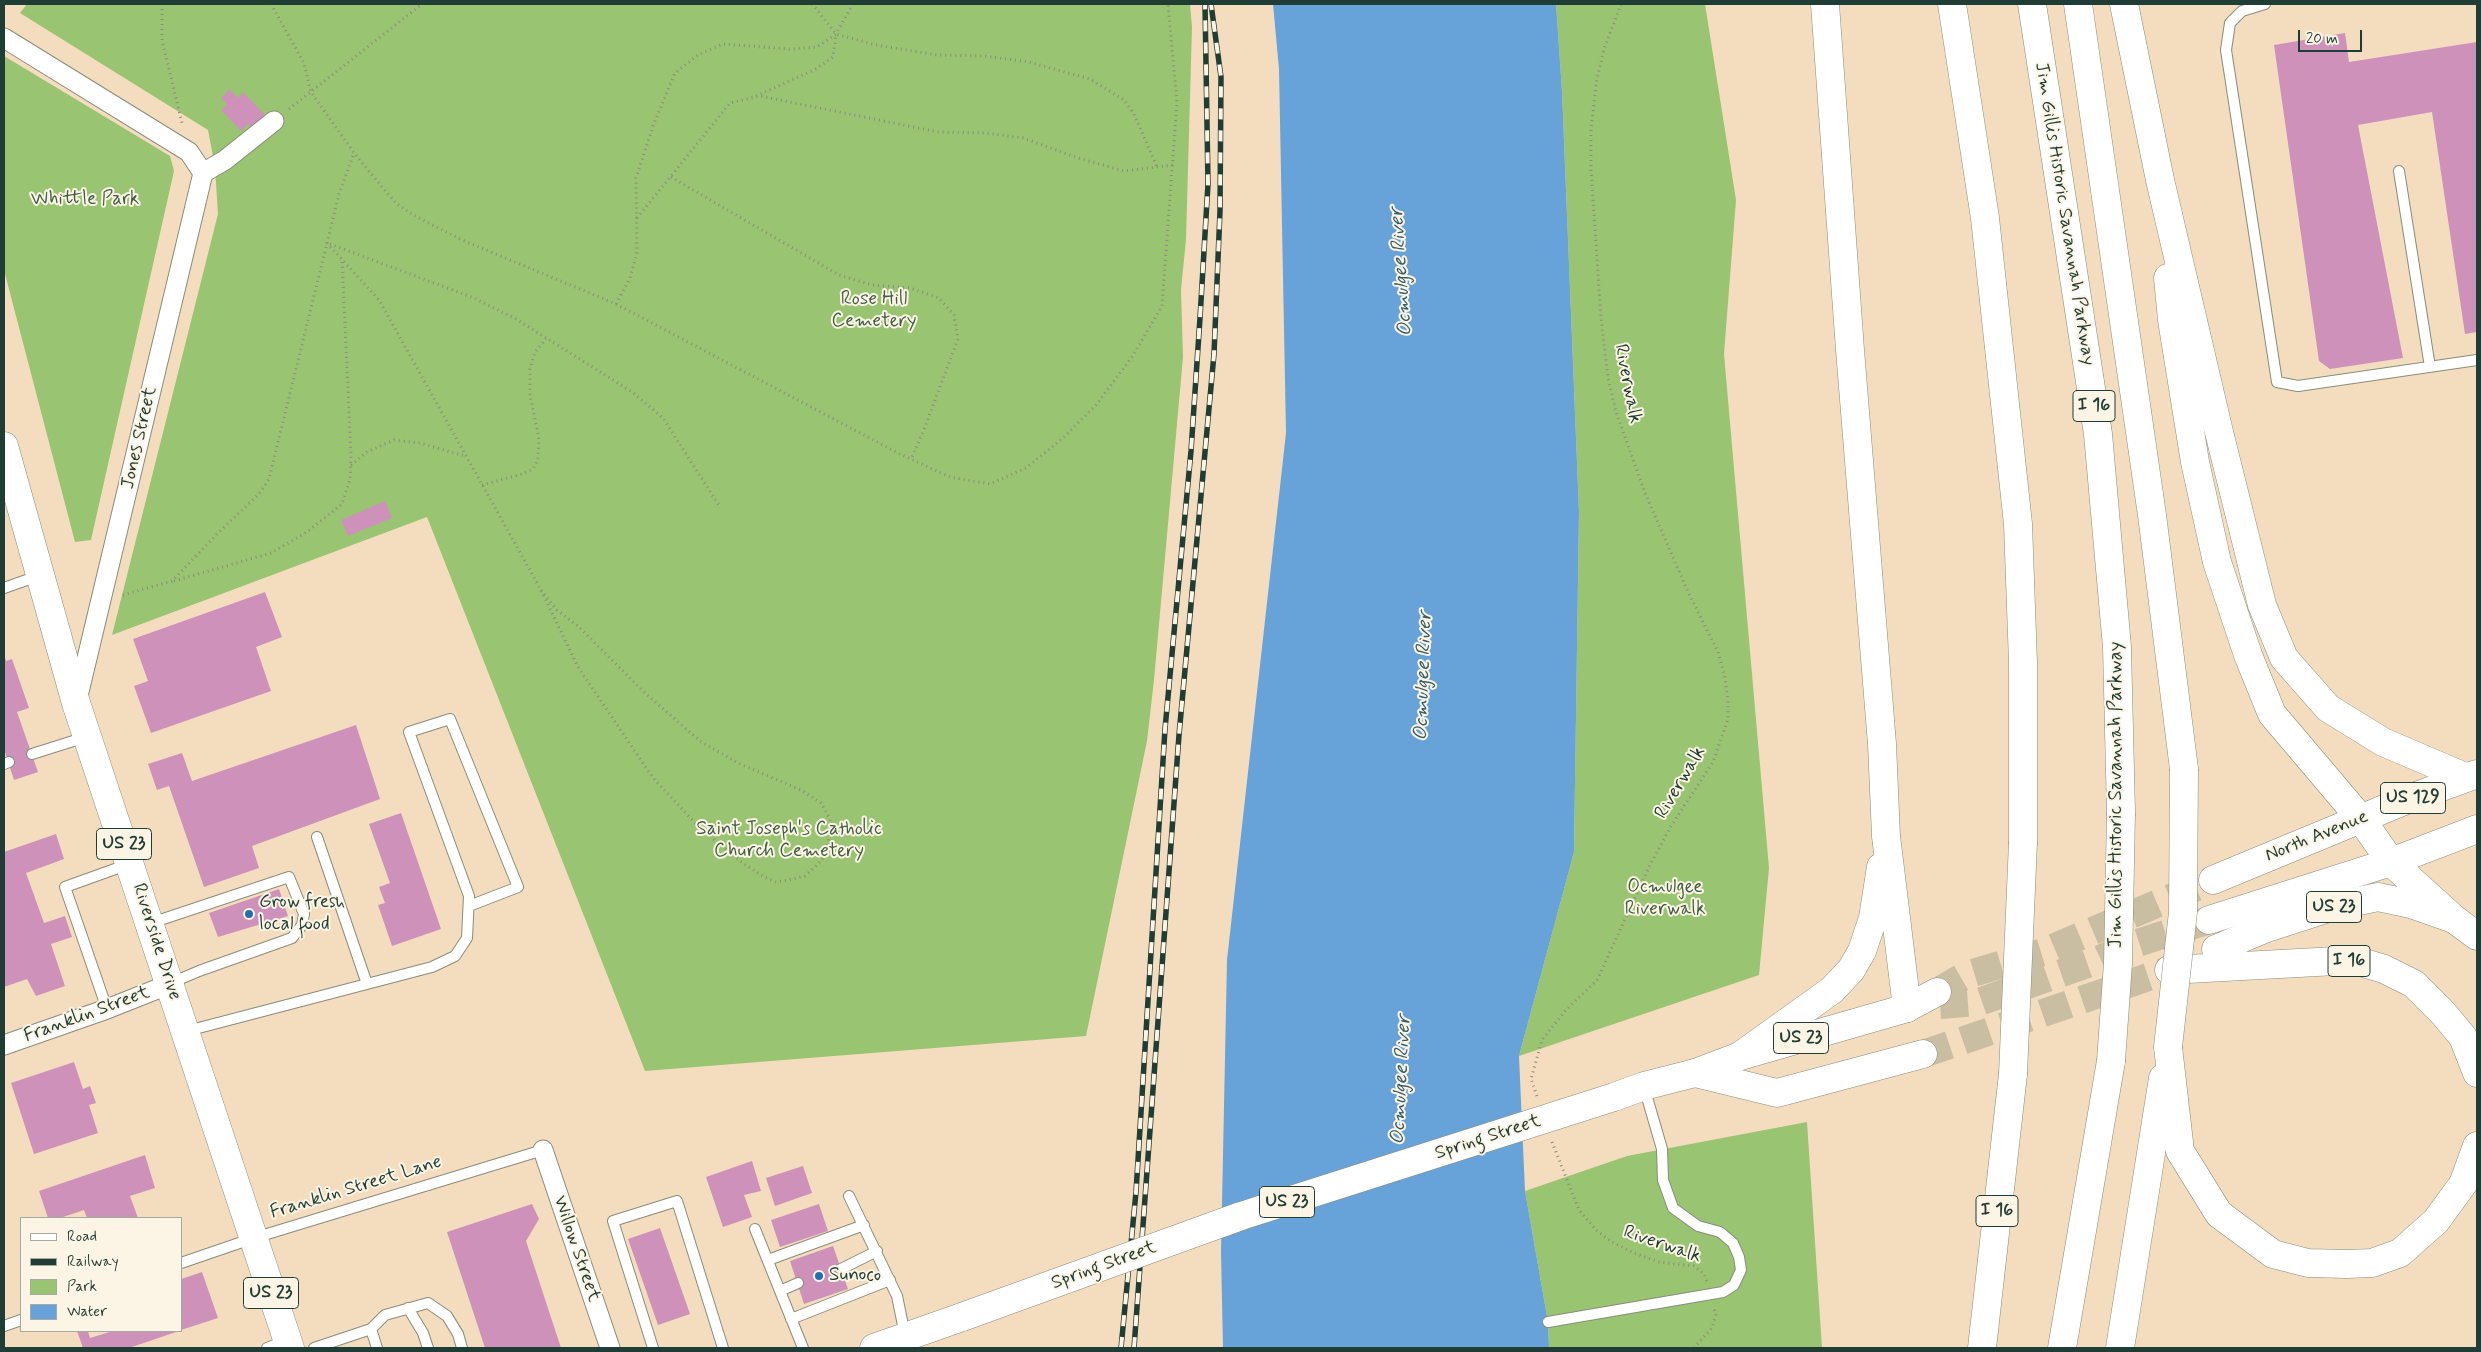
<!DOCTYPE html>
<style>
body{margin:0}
#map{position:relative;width:2481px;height:1352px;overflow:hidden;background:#f3ddbe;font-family:Mynerve,sans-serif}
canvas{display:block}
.frame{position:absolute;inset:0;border:5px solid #1f3d34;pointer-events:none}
.legend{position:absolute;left:20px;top:1217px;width:162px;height:115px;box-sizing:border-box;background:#fcf5e5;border:1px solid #a4ab9e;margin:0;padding:6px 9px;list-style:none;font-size:15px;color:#1f3d34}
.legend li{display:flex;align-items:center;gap:10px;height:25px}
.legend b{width:25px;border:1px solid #a4ab9e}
.scale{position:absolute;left:2298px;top:30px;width:64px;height:22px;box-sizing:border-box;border:2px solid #1f3d34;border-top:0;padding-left:6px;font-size:15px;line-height:18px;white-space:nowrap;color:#1f3d34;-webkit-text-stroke:4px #fcf5e5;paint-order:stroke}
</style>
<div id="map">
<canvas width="2481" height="1352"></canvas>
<div class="frame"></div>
<ul class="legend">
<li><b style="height:6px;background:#fff"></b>Road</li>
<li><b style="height:6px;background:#1f3d34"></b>Railway</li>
<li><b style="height:14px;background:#99c471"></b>Park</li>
<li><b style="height:14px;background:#67a3d8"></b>Water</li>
</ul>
<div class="scale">20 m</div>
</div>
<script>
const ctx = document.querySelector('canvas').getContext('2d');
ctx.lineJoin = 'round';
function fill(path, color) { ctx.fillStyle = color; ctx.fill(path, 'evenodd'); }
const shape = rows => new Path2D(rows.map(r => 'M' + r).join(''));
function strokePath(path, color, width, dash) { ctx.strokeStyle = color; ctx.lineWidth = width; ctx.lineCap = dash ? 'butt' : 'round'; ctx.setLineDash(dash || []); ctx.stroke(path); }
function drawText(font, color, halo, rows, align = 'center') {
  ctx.font = font + ' Mynerve,sans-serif'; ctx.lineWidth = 4; ctx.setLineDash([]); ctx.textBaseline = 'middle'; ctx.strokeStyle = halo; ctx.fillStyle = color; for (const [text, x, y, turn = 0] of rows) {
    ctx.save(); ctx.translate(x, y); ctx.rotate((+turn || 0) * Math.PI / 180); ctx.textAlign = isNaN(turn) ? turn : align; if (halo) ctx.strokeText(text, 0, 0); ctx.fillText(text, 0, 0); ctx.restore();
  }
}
fill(shape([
 [27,4,1190,4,1192,27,1186,239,1181,290,1183,357,1154,680,1147,741,1086,1036,645,1071,427,517,112,635,218,214,215,167,208,130,20,13],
 [1556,4,1705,4,1736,200,1724,354,1769,868,1759,975,1519,1056,1574,852,1579,512,1562,91],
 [4,56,170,156,174,171,91,540,75,542,4,270],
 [1807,1122,1822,1348,1549,1348,1548,1322,1525,1191,1627,1156]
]), '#99c471');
fill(shape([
 [1273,4,1556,4,1562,91,1579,512,1574,852,1519,1056,1525,1191,1548,1322,1549,1348,1223,1348,1221,1252,1227,960,1286,433,1279,69]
]), '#67a3d8');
fill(shape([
 [2345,33,2349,62,2477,42,2477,332,2465,334,2432,112,2358,125,2403,358,2330,369,2319,361,2274,45],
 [230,89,238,98,243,92,266,116,252,128,248,124,241,131,221,110,227,105,221,98],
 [385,501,392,518,348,536,341,520],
 [265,592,282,637,256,647,271,691,151,733,134,686,148,681,133,639],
 [4,654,6,661,12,659,29,708,17,712,38,772,14,780,4,749],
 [356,725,380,799,252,846,259,868,204,887,169,786,157,790,148,764,182,753,192,781],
 [401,813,441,929,392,946,378,905,385,903,379,887,390,883,369,824],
 [56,834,64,859,26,873,44,923,65,916,72,937,51,944,65,986,36,996,27,979,4,987,4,852],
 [279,889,288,916,218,937,209,913],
 [74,1062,83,1089,90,1086,96,1103,89,1105,98,1133,34,1154,11,1083],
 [145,1155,155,1188,130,1196,138,1218,87,1218,84,1210,60,1218,48,1218,39,1191],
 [752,1161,761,1191,744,1195,752,1217,723,1227,706,1177],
 [803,1166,812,1193,775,1206,766,1178],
 [532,1204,539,1219,526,1241,561,1348,485,1348,447,1232],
 [819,1204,828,1231,780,1247,771,1220],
 [660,1228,690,1314,658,1325,628,1239],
 [833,1246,848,1289,804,1304,790,1261],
 [202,1272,218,1318,181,1330,181,1279],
 [77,1331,88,1331,90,1338,113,1331,179,1331,129,1348,83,1348]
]), '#ce92ba');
strokePath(shape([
 [1937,992,1966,975,2043,952,2213,880],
 [1940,1005,1979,1002,2096,961,2128,946,2209,920]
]), '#c9bda2', 28, [28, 14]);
strokePath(shape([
 [1923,1054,2169,970,2190,960]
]), '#c9bda2', 28, [28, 14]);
const service = shape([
 [2265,4,2242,11,2230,23,2226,50,2277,382,2298,386,2477,360],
 [2399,171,2430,367],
 [4,588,38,576],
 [32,754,86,737],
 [4,764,9,762],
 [317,837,367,984],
 [151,923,289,877,304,914,302,925,292,938,199,971,171,983],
 [107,1009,65,887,129,864],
 [187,1031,432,967,455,956,467,938,469,896,409,732,450,719,518,887,469,906],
 [849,1196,897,1296,905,1335],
 [755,1229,803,1348],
 [768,1260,864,1225],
 [181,1263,254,1238,543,1150],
 [841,1269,877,1251],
 [780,1291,798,1283],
 [408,1308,423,1333,428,1348],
 [791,1319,890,1280],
 [1548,1322,1723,1292,1734,1285,1741,1270,1739,1257,1733,1243,1720,1232,1698,1226,1673,1208,1663,1180,1662,1149,1644,1087],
 [4,1326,21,1320],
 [371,1329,385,1315,428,1303,447,1316,458,1334,462,1348],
 [267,1348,287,1340],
 [314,1348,371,1329,377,1348],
 [653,1348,613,1221,677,1201,723,1348]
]);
const minor = shape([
 [4,38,189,152,203,173,77,700],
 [203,173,225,160,274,121],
 [4,1045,107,1009,170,984],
 [543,1150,610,1348]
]);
const primary = shape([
 [4,446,76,703,290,1348],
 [1614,1097,1644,1086,1695,1073,1740,1056,1907,1008],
 [874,1348,962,1317]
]);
const trunk = shape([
 [2361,819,2391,862,2454,919,2477,936],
 [2213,880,2411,798,2477,774],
 [2209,920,2391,862,2477,829],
 [1907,1008,1937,992]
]);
const motorway = shape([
 [1825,4,1850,350,1882,744,1886,836,1907,1008],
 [1952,4,1985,218,2018,524,2023,663,2023,842],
 [2032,4,2098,434,2117,647,2121,813],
 [2078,4,2152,515,2184,769],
 [2124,4,2160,180,2219,432,2262,605,2284,658,2328,708,2383,742,2465,777],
 [2168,278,2172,320,2195,462,2217,562,2248,655,2272,714,2361,819],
 [2216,949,2264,929,2335,906,2378,897,2411,904,2454,919],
 [2169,970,2354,960,2384,969,2414,984,2443,1013,2463,1037,2477,1073],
 [2168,1047,2180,1151,2219,1214,2273,1254,2308,1263,2347,1264,2372,1263,2400,1253,2436,1221,2463,1184,2477,1146],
 [1740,1056,1832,990,1851,970,1862,951,1873,918,1881,867],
 [1695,1073,1777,1093,1923,1054],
 [1982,1348,2013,1074],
 [2062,1348,2111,1061],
 [2120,1348,2163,1078]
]);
strokePath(service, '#898d79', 12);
strokePath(minor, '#898d79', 21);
strokePath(primary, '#898d79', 29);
strokePath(trunk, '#898d79', 29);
strokePath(motorway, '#898d79', 29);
strokePath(shape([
 [162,4,162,40,182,123],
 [271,4,304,63,311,92,354,153,383,188,396,203,413,215,462,240,616,304,900,454,950,477,990,484,1026,468,1063,438,1096,405,1132,357,1162,306,1177,103,1168,4],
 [812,4,836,34,876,45,937,55,984,56,1029,62,1090,79,1124,100,1134,114,1158,169],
 [756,96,814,70,833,57,836,35],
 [289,109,422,4],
 [671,177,839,275,872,285,910,288,939,298,954,315,958,339,923,432,911,459],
 [637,218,730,103,760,96,938,132,985,133,1023,138,1078,158,1124,171,1173,165],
 [327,243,379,300,541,590,578,667,653,778,699,827,740,861,764,877,776,882,788,880,805,876,815,867,825,856,831,830,830,819,821,803,801,790,738,763,700,741,645,693,579,627,557,610,541,590],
 [330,244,474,298,516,319,632,392,663,418,720,507],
 [616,304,630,278,637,252,636,178,653,126,675,73,698,55,723,44,789,49,817,47,836,34,853,4],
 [351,465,367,452,394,440,420,443,465,456],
 [482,485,522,474,533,469,538,459,539,439,530,395,530,369,535,352,546,339],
 [174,581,271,553,307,532,342,504,350,479,351,456,342,259],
 [123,595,172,581,221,530,259,494,269,479,339,194,354,153],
 [1537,1096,1531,1079,1542,1040,1565,1011,1597,980,1650,865,1671,826,1713,762,1728,719,1728,701,1725,678,1718,652,1688,592,1645,493,1616,412,1608,378,1601,318,1591,169,1591,131,1596,84,1604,49,1621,4],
 [1552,1142,1579,1210,1596,1230,1612,1242,1634,1253,1659,1262,1694,1266,1704,1274,1707,1281],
 [1694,1348,1712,1328,1716,1314,1714,1309]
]), '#898d79', 3, [1, 4]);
strokePath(service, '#fff', 10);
strokePath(minor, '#fff', 19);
strokePath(primary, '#fff', 28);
strokePath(trunk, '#fff', 28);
strokePath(motorway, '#fff', 28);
const rail = shape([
 [1121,1348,1136,1192,1165,729,1191,451,1200,318,1208,184,1205,4],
 [1134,1348,1179,735,1214,354,1220,211,1221,77,1211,4]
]);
strokePath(rail, '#1f3d34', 5.5);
strokePath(rail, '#fcf5e5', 4, [11]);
const primaryBridge = shape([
 [962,1317,1241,1216,1614,1097]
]);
const motorwayBridge = shape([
 [2168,1047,2183,912,2184,769],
 [2111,1061,2118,963,2121,813],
 [2013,1074,2023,842]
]);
strokePath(primaryBridge, '#898d79', 29, []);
strokePath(motorwayBridge, '#898d79', 29, []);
strokePath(primaryBridge, '#fff', 28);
strokePath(motorwayBridge, '#fff', 28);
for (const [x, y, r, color] of [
 [249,914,5,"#1f6fb2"],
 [819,1276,5,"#1f6fb2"]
]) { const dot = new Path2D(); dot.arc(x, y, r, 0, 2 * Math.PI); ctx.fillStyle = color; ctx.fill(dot); strokePath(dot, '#fcf5e5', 2); }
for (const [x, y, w] of [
 [2094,406,42],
 [2413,798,65],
 [124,844,55],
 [2334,907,55],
 [2349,961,42],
 [1801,1038,55],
 [1287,1202,55],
 [1997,1211,42],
 [271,1293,55]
]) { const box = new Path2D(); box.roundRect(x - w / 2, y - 15.5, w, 31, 4); ctx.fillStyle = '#fcf5e5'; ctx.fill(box); strokePath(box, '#1f3d34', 1); }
drawText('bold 18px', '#1f3d34', null, [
 ["I 16",2094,406],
 ["US 129",2413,798],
 ["US 23",124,844],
 ["US 23",2334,907],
 ["I 16",2349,961],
 ["US 23",1801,1038],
 ["US 23",1287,1202],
 ["I 16",1997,1211],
 ["US 23",271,1293]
]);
drawText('19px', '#3e5f43', '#fcf5e5', [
 ["Whittle Park",85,200],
 ["Rose Hill",874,300],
 ["Cemetery",874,322],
 ["Saint Joseph's Catholic",789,830],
 ["Church Cemetery",789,852],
 ["Ocmulgee",1665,888],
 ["Riverwalk",1665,910]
]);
drawText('19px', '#1f3d34', '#fcf5e5', [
 ["Jim Gillis Historic Savannah Parkway",2064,214,81],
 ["Riverwalk",1627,384,79],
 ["Jones Street",140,438,-77],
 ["Riverwalk",1681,783,-59],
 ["Jim Gillis Historic Savannah Parkway",2117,795,-90],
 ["North Avenue",2317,837,-22],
 ["Riverside Drive",156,942,72],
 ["Franklin Street",87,1015,-20],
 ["Spring Street",1488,1138,-18],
 ["Franklin Street Lane",356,1188,-17],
 ["Riverwalk",1662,1245,19],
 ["Willow Street",576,1249,71],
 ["Spring Street",1104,1266,-20]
]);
drawText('19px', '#1f3d34', '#fcf5e5', [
 ["Grow fresh",259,903],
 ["local food",259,925],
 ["Sunoco",829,1276]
], 'left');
drawText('italic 20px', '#355c65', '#fcf5e5', [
 ["Ocmulgee River",1402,272,-94],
 ["Ocmulgee River",1424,676,-88],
 ["Ocmulgee River",1402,1080,-87]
]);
</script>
